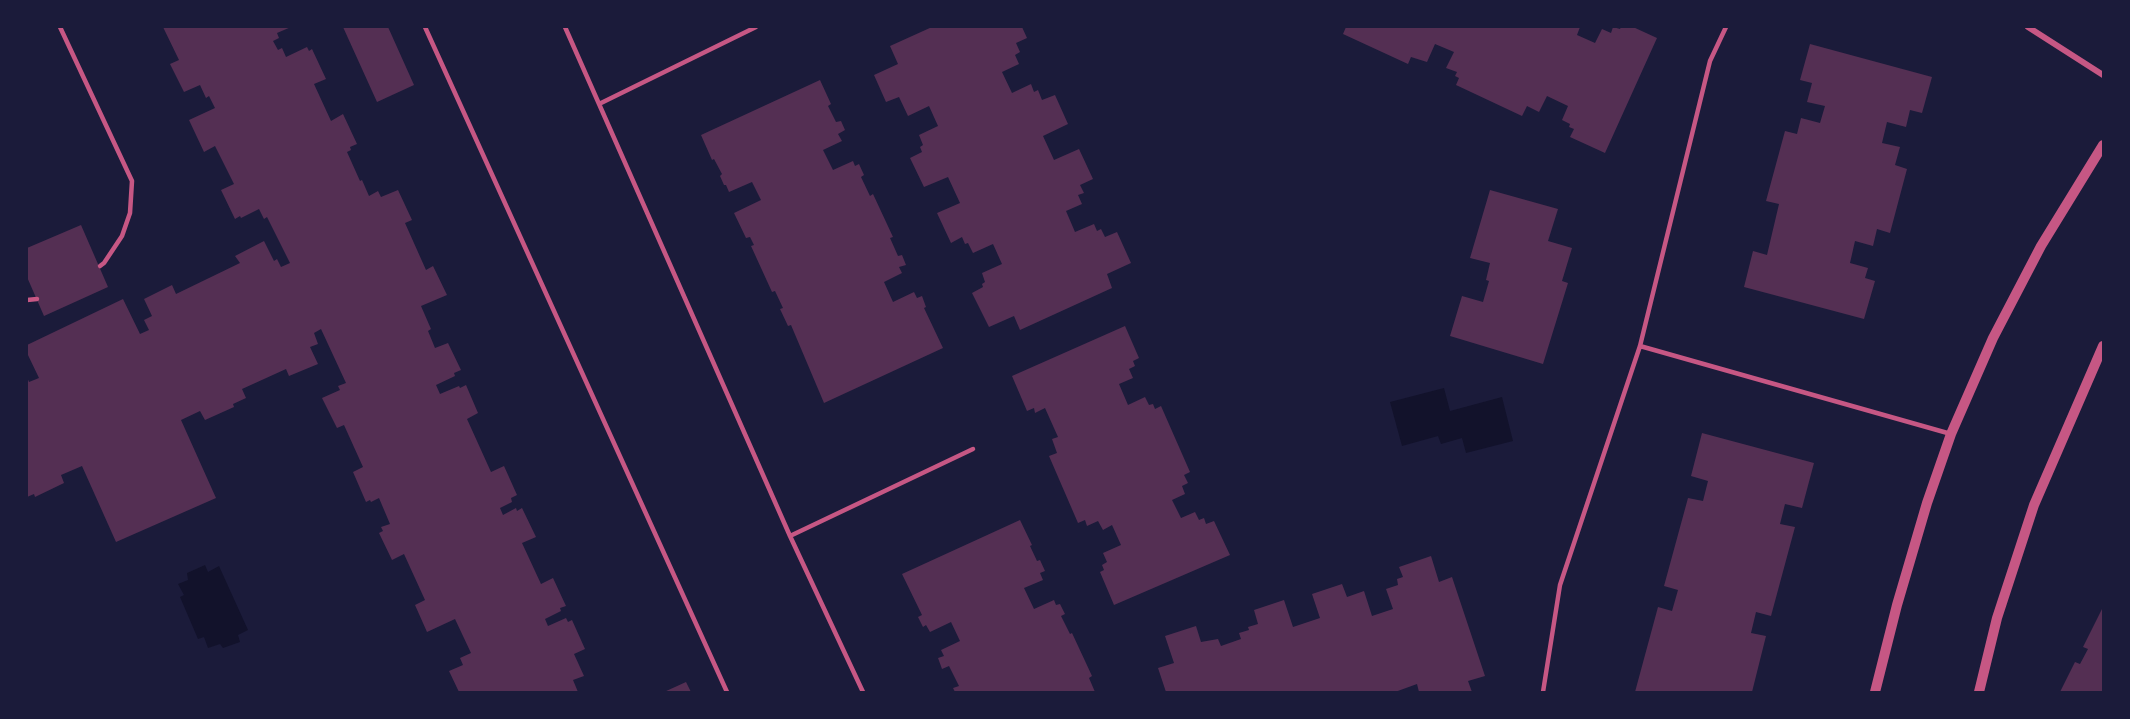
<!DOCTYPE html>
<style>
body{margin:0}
#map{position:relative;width:2130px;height:719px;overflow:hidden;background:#1b1b3a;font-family:"Fira Sans Condensed",sans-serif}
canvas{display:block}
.frame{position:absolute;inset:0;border:28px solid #1b1b3a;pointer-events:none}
</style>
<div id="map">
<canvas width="2130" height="719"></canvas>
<div class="frame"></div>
</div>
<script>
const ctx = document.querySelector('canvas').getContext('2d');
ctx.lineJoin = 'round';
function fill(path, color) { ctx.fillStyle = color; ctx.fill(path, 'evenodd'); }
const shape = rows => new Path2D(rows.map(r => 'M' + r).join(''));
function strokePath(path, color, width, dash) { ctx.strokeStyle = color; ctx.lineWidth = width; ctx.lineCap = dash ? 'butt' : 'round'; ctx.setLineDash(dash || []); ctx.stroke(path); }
fill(shape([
 [1444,388,1450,411,1502,397,1513,441,1466,453,1462,438,1441,444,1438,436,1402,446,1390,402],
 [205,565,208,572,219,566,248,630,238,635,240,642,223,648,220,644,208,648,204,637,198,639,180,597,184,595,178,584,188,580,187,573]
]), '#12122b');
fill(shape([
 [163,27,291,27,277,33,279,38,273,41,278,50,282,48,286,57,307,47,309,51,312,49,326,79,314,84,331,121,343,114,357,144,350,147,351,150,347,152,360,181,362,180,369,196,378,191,381,197,398,190,412,220,405,223,426,270,433,266,447,295,421,306,431,329,428,331,435,348,448,343,461,370,454,373,455,376,436,385,440,394,459,386,460,388,466,385,478,413,467,419,491,472,504,466,517,495,511,498,512,502,500,508,503,515,516,508,517,511,522,508,536,537,522,543,541,584,553,578,566,606,560,608,561,611,545,619,548,626,566,618,568,622,572,620,585,649,574,654,584,676,573,680,578,692,459,692,449,671,463,665,460,658,471,653,455,619,427,632,415,605,425,600,404,554,392,560,379,533,383,531,381,527,390,524,379,498,371,502,370,500,366,502,353,472,363,467,344,425,337,428,322,398,340,390,338,386,346,383,321,329,314,333,318,344,310,347,318,364,289,376,286,369,242,389,246,398,233,404,234,407,205,420,200,411,181,420,216,498,116,542,82,466,61,475,64,483,35,497,34,494,27,497,27,377,29,382,39,378,27,353,27,345,123,299,140,334,149,330,144,320,152,316,144,299,172,285,176,294,240,263,235,256,264,241,274,261,277,259,281,267,290,263,267,217,264,219,259,209,241,218,240,216,235,219,221,190,234,184,215,146,204,152,189,120,215,108,209,96,206,98,200,85,184,92,170,64,179,60],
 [343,27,388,27,414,85,377,102],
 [932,27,1022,27,1027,38,1016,43,1020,52,1015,55,1019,64,1002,72,1012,93,1031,84,1034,92,1038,90,1042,100,1055,95,1068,124,1043,136,1054,160,1079,149,1093,179,1080,185,1084,193,1078,195,1082,204,1066,211,1075,232,1094,224,1097,231,1101,229,1105,237,1117,232,1131,263,1107,274,1112,288,1020,330,1014,316,989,327,972,293,983,287,982,284,985,282,982,273,1002,264,993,244,973,253,968,243,965,244,962,237,951,243,937,213,960,203,948,177,924,187,910,158,922,152,920,147,923,145,919,135,938,126,929,106,908,116,899,97,886,102,874,75,898,64,890,46],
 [1346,27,1580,27,1577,35,1595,43,1602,29,1611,33,1613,27,1620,29,1621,27,1633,27,1657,38,1605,153,1570,137,1574,129,1569,127,1570,124,1562,120,1568,106,1547,96,1539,112,1527,106,1522,116,1456,85,1459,78,1455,76,1457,72,1446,68,1454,52,1435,44,1427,62,1411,57,1408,64,1343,34],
 [1810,44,1932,77,1922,113,1910,110,1906,127,1887,122,1882,143,1900,147,1895,165,1907,169,1890,233,1877,229,1873,246,1855,241,1850,263,1868,268,1865,278,1875,281,1864,319,1744,287,1753,251,1767,255,1779,204,1766,201,1785,131,1797,134,1801,118,1820,123,1825,106,1807,102,1812,83,1800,80],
 [820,80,831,104,828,106,836,122,841,121,845,130,838,134,842,141,823,150,833,170,853,161,855,166,859,164,864,175,861,177,870,196,873,194,893,237,890,238,898,256,902,255,906,265,899,267,902,273,884,282,893,302,914,292,917,298,922,296,926,307,924,308,943,348,824,403,791,325,788,326,780,309,783,308,775,291,772,292,751,246,754,245,750,237,746,238,734,213,761,200,752,182,729,192,726,185,724,185,720,176,722,174,714,159,712,160,701,135],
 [1490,190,1558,209,1548,241,1572,248,1562,281,1568,283,1543,364,1450,336,1462,296,1483,302,1489,281,1486,280,1490,263,1470,258],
 [81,225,108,287,44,316,27,277,27,248],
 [1125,326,1139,358,1133,361,1135,366,1129,369,1133,378,1119,384,1128,405,1145,397,1149,405,1153,404,1155,409,1161,406,1190,472,1184,475,1188,483,1182,486,1185,494,1172,500,1181,518,1195,512,1199,520,1204,518,1206,524,1214,521,1230,555,1114,605,1100,572,1104,570,1102,565,1107,562,1103,553,1121,545,1112,525,1103,530,1098,521,1087,526,1085,520,1078,523,1049,456,1057,453,1052,439,1058,437,1045,408,1035,413,1034,408,1027,411,1012,376],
 [1702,433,1814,463,1802,508,1785,504,1780,524,1795,527,1771,616,1756,612,1751,633,1766,636,1752,692,1635,692,1658,607,1672,611,1678,590,1664,586,1688,498,1703,501,1708,481,1691,476],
 [1020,520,1032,545,1030,546,1037,561,1040,560,1045,571,1040,573,1043,580,1024,588,1034,609,1054,600,1056,605,1060,604,1065,614,1061,616,1070,634,1072,633,1092,676,1089,678,1095,692,955,692,953,688,959,686,949,666,942,669,938,658,944,656,941,650,960,641,951,622,930,632,926,625,923,627,918,617,922,615,902,574],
 [1431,556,1439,582,1452,577,1485,676,1468,681,1472,692,1419,692,1417,684,1395,692,1166,692,1158,668,1174,663,1165,636,1196,626,1201,642,1218,639,1221,646,1241,639,1239,633,1249,630,1248,627,1258,624,1254,610,1284,600,1293,627,1320,618,1312,594,1342,584,1347,597,1364,591,1372,616,1393,609,1386,589,1398,585,1397,579,1403,577,1399,567],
 [2103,607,2103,692,2060,692,2075,662,2080,664,2088,649,2083,647],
 [686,682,691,692,664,692]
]), '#542f53');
strokePath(shape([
 [60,27,132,181,130,213,122,236,104,263,100,266],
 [425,27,727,692],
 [565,27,790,536,863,692],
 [599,104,756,27],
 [27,300,37,299],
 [1640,346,1951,434],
 [790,536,973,449],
 [1543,692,1560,585,1640,346,1710,61,1726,27]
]), '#c65784', 4.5);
strokePath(shape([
 [2028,27,2103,75]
]), '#c65784', 6);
strokePath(shape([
 [1875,692,1897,605,1927,503,1951,434,1993,338,2041,246,2103,145],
 [1979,692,1997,618,2034,505,2103,346]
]), '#c65784', 10);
</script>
